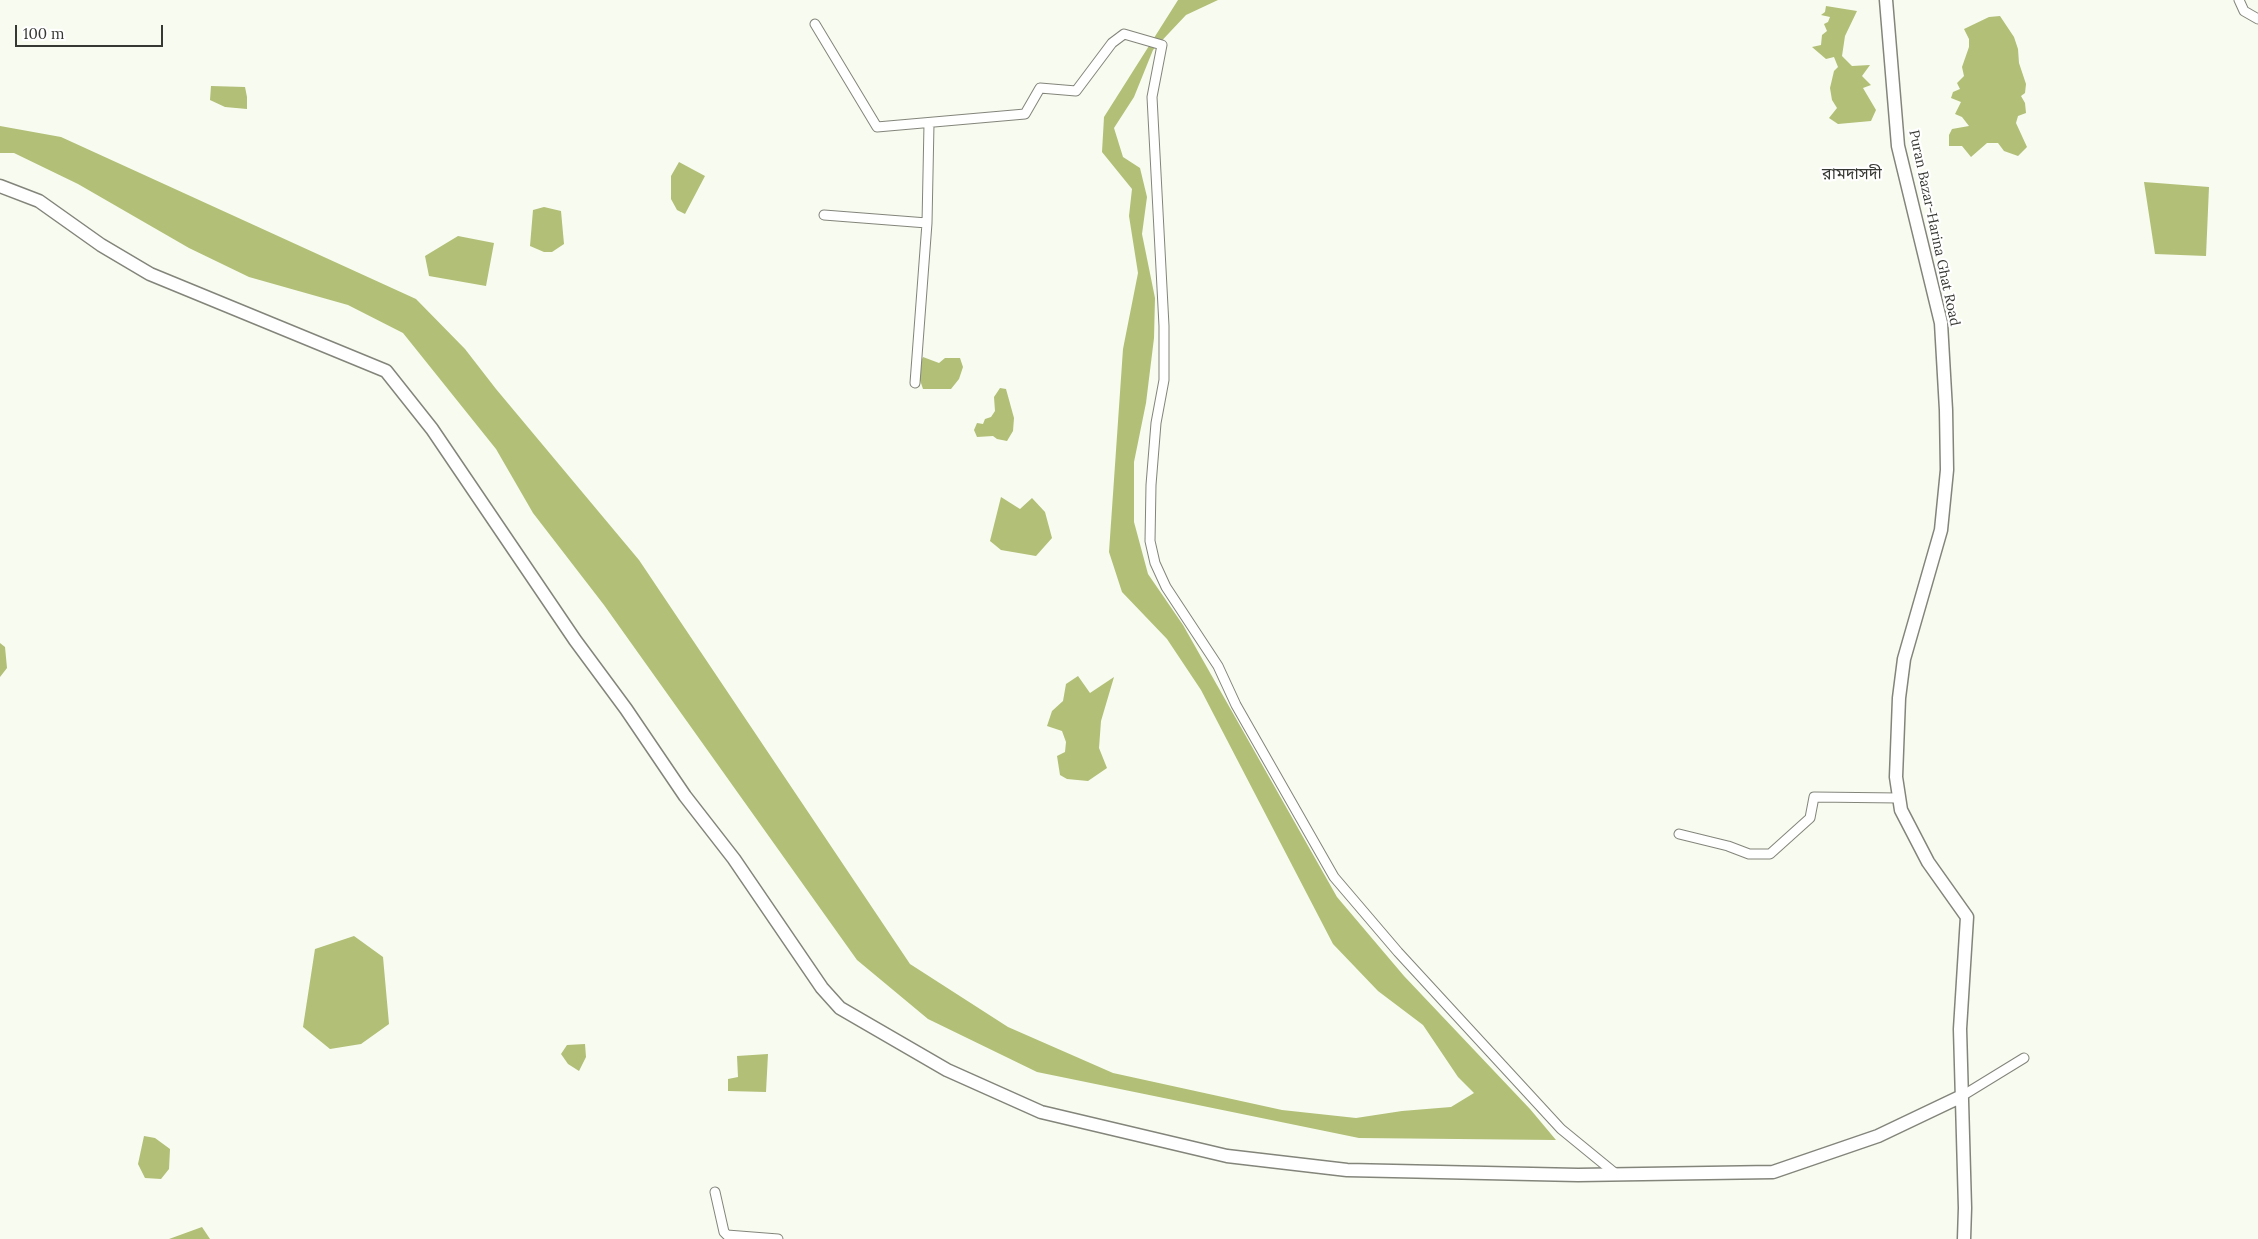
<!DOCTYPE html>
<meta charset="utf-8">
<style>
body{margin:0}
#map{position:relative;width:2258px;height:1239px;overflow:hidden;background:#f8fbef;font-family:Lora,serif}
canvas{display:block}
.scale{position:absolute;left:15px;top:25px;width:148px;height:22px;box-sizing:border-box;border:2px solid #363833;border-top:0;padding-left:6px;font-size:15px;line-height:18px;white-space:nowrap;color:#363833;-webkit-text-stroke:4px #fff;paint-order:stroke}
</style>
<div id="map">
<canvas width="2258" height="1239"></canvas>
<div class="scale">100 m</div>
</div>
<script>
const ctx = document.querySelector('canvas').getContext('2d');
ctx.lineJoin = 'round';
function fill(path, color) { ctx.fillStyle = color; ctx.fill(path, 'evenodd'); }
const shape = rows => new Path2D(rows.map(r => 'M' + r).join(''));
function strokePath(path, color, width, dash) { ctx.strokeStyle = color; ctx.lineWidth = width; ctx.lineCap = dash ? 'butt' : 'round'; ctx.setLineDash(dash || []); ctx.stroke(path); }
function drawText(font, color, halo, rows, align = 'center') {
  ctx.font = font + ' Lora,"Noto Sans Bengali",serif'; ctx.lineWidth = 4.5; ctx.setLineDash([]); ctx.textBaseline = 'middle'; ctx.strokeStyle = halo; ctx.fillStyle = color; for (const [text, x, y, turn = 0] of rows) {
    ctx.save(); ctx.translate(x, y); ctx.rotate((+turn || 0) * Math.PI / 180); ctx.textAlign = isNaN(turn) ? turn : align; if (halo) ctx.strokeText(text, 0, 0); ctx.fillText(text, 0, 0); ctx.restore();
  }
}
fill(shape([
 [1178,0,1218,0,1186,15,1153,50,1134,97,1114,128,1123,157,1140,168,1147,197,1142,234,1155,298,1154,338,1146,403,1134,462,1134,522,1148,574,1183,625,1337,897,1404,976,1530,1109,1556,1140,1359,1138,1037,1072,928,1019,857,960,604,605,533,513,496,449,403,333,348,305,249,277,189,248,78,184,14,153,0,153,0,126,61,137,416,299,465,349,496,389,639,560,910,964,1008,1027,1113,1073,1282,1110,1356,1118,1402,1111,1451,1107,1474,1093,1458,1077,1423,1025,1378,991,1333,944,1201,690,1167,639,1122,592,1109,552,1123,349,1138,273,1129,216,1132,189,1102,152,1104,117],
 [1826,6,1857,11,1845,36,1842,56,1852,66,1870,65,1862,76,1871,85,1863,88,1876,110,1871,121,1838,124,1829,118,1837,108,1832,100,1830,88,1834,71,1838,67,1834,57,1826,59,1812,47,1821,45,1822,35,1827,31,1824,24,1828,22,1830,17,1821,15,1825,12],
 [2000,16,2014,37,2018,49,2019,63,2026,84,2025,93,2021,96,2025,103,2026,113,2018,116,2016,123,2027,147,2018,156,2004,151,1998,143,1987,143,1971,157,1962,146,1949,146,1949,135,1952,129,1969,126,1962,117,1955,114,1961,102,1951,98,1953,92,1960,89,1957,83,1964,76,1962,67,1969,47,1969,39,1964,29,1989,17],
 [211,86,245,87,247,97,247,109,225,107,210,100],
 [679,162,705,176,685,214,677,210,671,199,671,176],
 [2144,182,2209,187,2206,256,2155,254],
 [544,207,561,211,564,244,552,252,544,252,530,246,533,210],
 [458,236,494,243,486,286,429,276,425,256],
 [923,357,939,363,945,358,960,358,963,367,959,379,951,389,923,389,920,380,920,364],
 [1000,388,1006,389,1014,418,1013,431,1007,441,997,439,993,436,977,437,974,430,977,423,983,424,985,419,991,417,995,411,994,397],
 [1001,497,1020,509,1032,498,1045,512,1052,538,1036,556,1001,550,990,541],
 [0,643,5,647,7,668,0,677],
 [1078,676,1090,693,1114,677,1101,721,1099,748,1107,768,1088,781,1067,779,1060,775,1057,756,1065,752,1066,742,1062,731,1047,726,1052,711,1063,701,1066,684],
 [354,936,383,957,389,1024,361,1044,330,1049,303,1027,315,949],
 [585,1044,586,1057,579,1071,568,1064,561,1054,567,1045],
 [768,1054,766,1092,728,1091,728,1079,738,1077,737,1056],
 [144,1136,155,1138,170,1149,169,1169,161,1179,145,1178,138,1164],
 [202,1227,210,1239,169,1239]
]), '#b1bf77');
const minor = shape([
 [2239,0,2244,11,2258,19],
 [815,24,877,127,1025,114,1040,88,1076,91,1112,43,1124,34,1162,45,1152,97,1164,326,1164,380,1156,423,1151,485,1150,541,1155,563,1166,587,1218,666,1236,705,1334,877,1398,952,1561,1129,1616,1174],
 [824,215,927,223],
 [915,383,927,223,929,124],
 [1679,834,1728,846,1749,854,1770,854,1810,818,1814,797,1899,798],
 [1962,1096,2024,1058],
 [715,1192,724,1232,727,1235,778,1239]
]);
const secondary = shape([
 [1886,0,1898,146,1941,323,1946,410,1947,470,1941,530,1904,659,1899,698,1896,777,1901,810,1928,862,1967,917,1960,1029,1965,1208,1964,1239],
 [0,186,39,201,101,245,150,274,386,371,432,429,575,640,626,709,685,796,734,859,822,988,840,1008,947,1070,1041,1112,1227,1156,1347,1170,1578,1175,1773,1172,1878,1136,1962,1096]
]);
strokePath(minor, '#83857b', 11);
strokePath(secondary, '#83857b', 15);
strokePath(minor, '#fff', 9);
strokePath(secondary, '#fff', 12);
drawText('14px', '#363833', '#fff', [
 ["Puran Bazar-Harina Ghat Road",1934,228,78]
]);
drawText('16px', '#363833', '#fff', [
 ["রামদাসদী",1852,174]
]);
</script>
